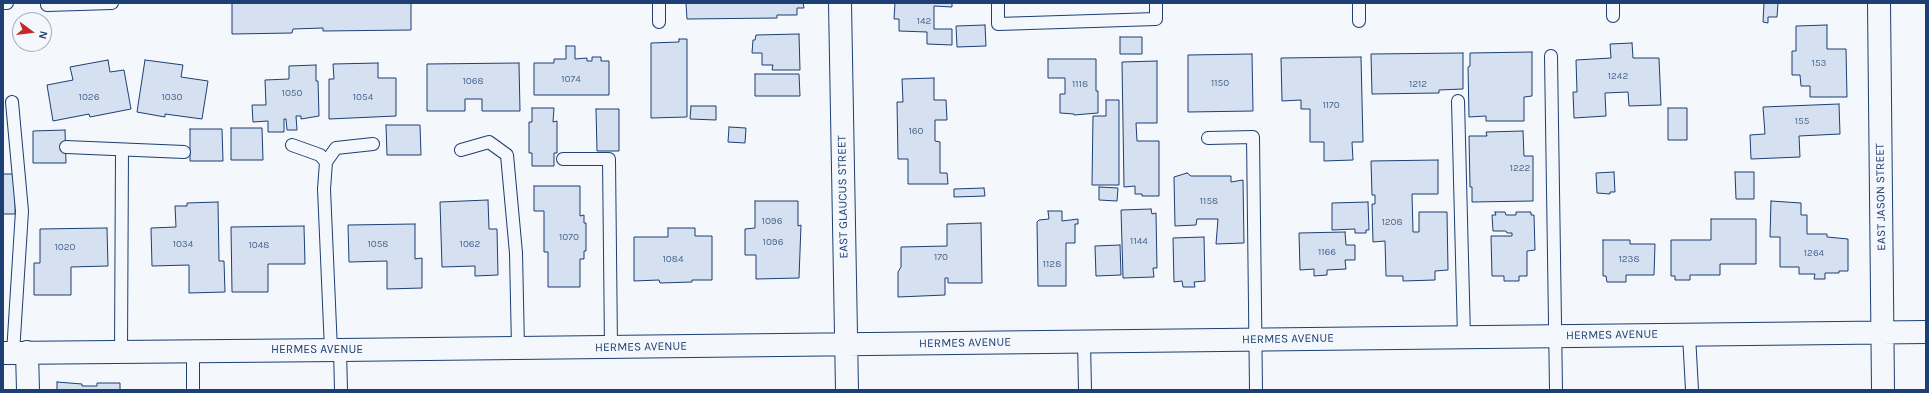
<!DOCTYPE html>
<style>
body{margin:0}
#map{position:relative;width:1929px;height:393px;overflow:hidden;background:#f4f7fb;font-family:Karla,sans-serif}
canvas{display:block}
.frame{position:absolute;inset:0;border:4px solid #1d3f73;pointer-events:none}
.north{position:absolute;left:12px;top:12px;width:40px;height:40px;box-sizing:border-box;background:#f4f7fb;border:1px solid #9eadc5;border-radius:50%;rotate:105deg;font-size:11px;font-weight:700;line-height:16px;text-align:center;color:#1d3f73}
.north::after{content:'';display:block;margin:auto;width:14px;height:18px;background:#c62828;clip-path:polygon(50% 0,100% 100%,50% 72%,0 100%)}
</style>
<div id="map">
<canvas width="1929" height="393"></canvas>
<div class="frame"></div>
<div class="north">N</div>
</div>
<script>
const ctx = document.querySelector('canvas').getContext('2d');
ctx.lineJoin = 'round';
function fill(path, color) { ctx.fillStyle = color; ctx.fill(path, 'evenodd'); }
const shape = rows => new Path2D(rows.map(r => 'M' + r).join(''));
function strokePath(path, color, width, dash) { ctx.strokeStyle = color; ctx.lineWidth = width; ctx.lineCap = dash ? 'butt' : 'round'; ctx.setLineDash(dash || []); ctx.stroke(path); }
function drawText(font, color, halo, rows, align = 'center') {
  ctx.font = font + ' Karla,sans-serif'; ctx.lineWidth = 3; ctx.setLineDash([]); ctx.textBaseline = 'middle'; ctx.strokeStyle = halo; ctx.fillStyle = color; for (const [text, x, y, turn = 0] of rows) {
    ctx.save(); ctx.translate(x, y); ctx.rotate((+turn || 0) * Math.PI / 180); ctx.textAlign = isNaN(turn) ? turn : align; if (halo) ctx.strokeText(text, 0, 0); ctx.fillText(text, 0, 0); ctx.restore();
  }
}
const building = shape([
 [232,3,411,3,411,30,323,31,323,28,293,29,292,33,232,34,232,3],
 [686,3,803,3,804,8,797,8,797,15,777,15,777,18,687,19,686,3],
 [895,3,952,3,952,7,934,6,934,29,952,29,952,45,927,44,927,32,899,31,899,19,894,19,895,3],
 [1764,3,1778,3,1777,17,1768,17,1768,23,1763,22,1764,3],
 [985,25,986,46,957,47,956,26,985,25],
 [1827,25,1827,49,1846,49,1847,97,1810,97,1810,86,1801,86,1800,75,1792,75,1792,51,1796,51,1796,26,1827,25],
 [799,34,800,70,772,70,773,65,762,65,762,53,752,53,753,40,755,40,756,35,799,34],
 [1120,37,1142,37,1142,54,1120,54,1120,37],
 [679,39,687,39,687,117,651,118,651,43,679,42,679,39],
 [1632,43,1633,58,1659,58,1661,105,1629,106,1628,92,1605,93,1606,116,1574,118,1573,92,1577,92,1576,60,1611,58,1610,44,1632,43],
 [566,46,575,46,575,59,587,58,587,61,592,61,592,57,601,57,601,61,609,61,609,95,534,95,534,63,554,63,554,59,566,59,566,46],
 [1532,52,1532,96,1524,97,1524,121,1486,121,1486,116,1469,117,1468,67,1470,66,1470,53,1532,52],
 [1463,53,1463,89,1439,90,1439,93,1372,94,1371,54,1463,53],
 [1252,54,1253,111,1188,112,1188,55,1252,54],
 [1361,57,1363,142,1352,142,1353,160,1324,161,1324,142,1310,142,1310,109,1301,109,1301,100,1282,101,1281,58,1361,57],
 [1048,59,1096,59,1096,91,1098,91,1098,113,1074,115,1074,114,1060,113,1060,94,1065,94,1065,78,1048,78,1048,59],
 [108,60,110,72,124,70,131,109,90,117,89,114,53,121,47,85,73,80,70,67,108,60],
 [145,60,183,65,181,77,208,81,202,119,165,114,165,117,137,112,145,60],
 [1157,61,1157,123,1136,123,1137,141,1159,141,1159,196,1142,196,1142,194,1135,194,1135,186,1124,187,1122,62,1157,61],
 [378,63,378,78,396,78,396,116,329,119,329,79,334,79,333,64,378,63],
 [519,63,520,111,482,111,482,99,465,99,465,111,427,111,427,64,519,63],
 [316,65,316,81,318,81,319,116,301,119,301,116,296,116,297,130,287,130,286,119,284,119,284,132,268,132,268,121,253,122,252,105,266,105,265,80,289,79,289,66,316,65],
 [755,74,799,74,800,96,755,96,755,74],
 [934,78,934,100,946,100,947,120,935,120,935,141,940,142,940,173,947,173,948,184,908,184,908,159,898,159,897,102,903,102,902,79,934,78],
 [1106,100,1119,100,1119,185,1092,185,1093,116,1106,116,1106,100],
 [1839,104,1840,134,1799,136,1800,157,1751,159,1750,135,1765,134,1763,107,1839,104],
 [691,106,716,106,716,120,690,119,691,106],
 [532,108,554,108,553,122,557,121,557,153,554,153,554,166,532,166,532,153,529,153,529,122,532,122,532,108],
 [1668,108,1687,108,1687,140,1668,140,1668,108],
 [596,109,619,109,619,151,597,151,596,109],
 [386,125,420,125,421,155,387,155,386,125],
 [729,127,746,128,745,143,728,142,729,127],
 [231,128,262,128,263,160,231,160,231,128],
 [190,129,222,129,223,161,190,161,190,129],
 [65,130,66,163,33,163,33,131,65,130],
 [1523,131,1524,156,1533,156,1533,201,1472,202,1472,187,1470,187,1469,136,1487,136,1486,132,1523,131],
 [1438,160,1438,194,1412,194,1413,232,1419,232,1419,212,1447,212,1448,270,1435,271,1435,280,1403,281,1403,276,1386,276,1385,241,1373,242,1372,204,1375,204,1375,195,1372,195,1371,161,1438,160],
 [1614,172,1615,192,1610,192,1610,194,1597,193,1596,173,1614,172],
 [1735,172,1754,172,1754,199,1736,199,1735,172],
 [1187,173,1191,176,1231,176,1231,182,1243,180,1244,243,1216,244,1218,219,1197,219,1196,225,1175,226,1174,177,1187,173],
 [3,174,16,174,15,214,3,214,3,174],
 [534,186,580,186,580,216,584,215,584,223,586,223,586,251,584,251,584,259,580,259,580,287,548,287,548,252,544,252,544,211,534,211,534,186],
 [1099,187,1118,188,1117,201,1099,200,1099,187],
 [984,188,985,196,954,197,954,189,984,188],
 [488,200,489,229,497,229,498,275,475,276,475,266,442,267,440,202,488,200],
 [755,201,798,201,798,226,801,225,799,278,756,279,756,255,745,255,745,229,755,228,755,201],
 [1771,201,1801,203,1801,215,1807,215,1807,234,1827,234,1827,237,1848,239,1848,271,1839,271,1839,273,1825,273,1825,279,1814,279,1815,274,1799,274,1799,267,1780,267,1780,237,1770,237,1771,201],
 [218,202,219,261,224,261,225,292,189,293,189,265,152,266,151,228,176,227,175,206,187,206,187,203,218,202],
 [1368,202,1369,230,1366,230,1366,233,1355,233,1355,229,1332,230,1332,203,1368,202],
 [1151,209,1152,214,1156,213,1157,268,1153,268,1154,277,1123,278,1121,210,1151,209],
 [1048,211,1062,211,1062,221,1078,219,1078,224,1075,224,1075,243,1066,243,1066,286,1038,286,1037,222,1039,220,1049,219,1048,211],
 [1495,212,1505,212,1506,215,1516,215,1516,212,1531,212,1531,215,1534,215,1535,250,1527,251,1527,276,1519,276,1519,281,1504,281,1504,276,1492,276,1491,236,1512,236,1512,233,1507,233,1506,231,1493,231,1492,215,1496,215,1495,212],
 [1711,219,1756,219,1756,264,1720,264,1720,275,1690,275,1690,280,1675,280,1675,276,1671,276,1671,240,1711,240,1711,219],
 [981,223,982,283,948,283,948,278,945,278,945,295,898,297,898,272,901,267,901,247,947,246,947,224,981,223],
 [415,224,415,259,422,258,422,288,387,289,387,261,349,262,348,225,415,224],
 [304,226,305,264,268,264,268,292,232,292,231,227,304,226],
 [107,228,108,266,71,267,71,295,34,295,34,263,40,263,40,229,107,228],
 [668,228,695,228,695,236,712,236,712,280,692,280,692,282,660,283,659,280,634,281,634,237,668,237,668,228],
 [1345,232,1346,245,1355,245,1355,260,1345,260,1346,269,1327,270,1327,275,1314,276,1314,269,1300,270,1299,233,1345,232],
 [1204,237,1205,281,1194,282,1195,287,1183,287,1182,281,1174,282,1173,238,1204,237],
 [1603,240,1630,240,1630,244,1655,244,1654,275,1626,275,1626,282,1607,282,1606,276,1603,276,1603,240],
 [1120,245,1121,275,1096,276,1095,246,1120,245],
 [57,382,82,384,82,386,97,386,97,383,120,383,120,390,57,390,57,382]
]);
fill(building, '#d5e0f0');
strokePath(building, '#1d3f73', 1);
const lane = shape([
 [3,3,7,3],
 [47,3,47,5,112,3],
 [998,3,998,24,1156,19,1156,3],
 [1359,3,1359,21],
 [1613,3,1613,16],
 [659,22,659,3],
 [1551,56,1556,390],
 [1458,101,1464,337],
 [12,102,22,211,13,353],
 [1208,138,1253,137,1256,390],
 [292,145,320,155,326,162],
 [66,147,184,152],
 [461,150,489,142,507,155,516,253,518,348],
 [563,159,609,159,611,347],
 [1689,335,1692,390],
 [1084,342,1085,390],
 [331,350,324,189,326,162,336,148,373,144],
 [340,350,341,390],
 [121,351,122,150],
 [193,351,193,390]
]);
const street = shape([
 [840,3,847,390],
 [1879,3,1883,390],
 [27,352,28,390],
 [3,353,340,350,1926,332]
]);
strokePath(lane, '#1d3f73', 14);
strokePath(street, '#1d3f73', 24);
strokePath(lane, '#f4f7fb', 12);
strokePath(street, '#f4f7fb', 22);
drawText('10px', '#4b6792', null, [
 ["142",924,21],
 ["153",1819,63],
 ["1242",1618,76],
 ["1074",571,79],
 ["1068",473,81],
 ["1150",1220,83],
 ["1118",1080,84],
 ["1212",1418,84],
 ["1050",292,93],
 ["1026",89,97],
 ["1030",172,97],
 ["1054",363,97],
 ["1170",1331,105],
 ["155",1802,121],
 ["160",916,131],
 ["1222",1520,168],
 ["1158",1209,201],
 ["1096",772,221],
 ["1208",1392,222],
 ["1070",569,237],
 ["1144",1139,241],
 ["1096",773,242],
 ["1034",183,244],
 ["1058",378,244],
 ["1062",470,244],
 ["1048",259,245],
 ["1020",65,247],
 ["1166",1327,252],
 ["1264",1814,253],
 ["170",941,257],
 ["1084",673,259],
 ["1238",1629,259],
 ["1128",1052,264]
]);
drawText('12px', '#1d3f73', '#f4f7fb', [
 ["EAST GLAUCUS STREET",843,197,-91],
 ["EAST JASON STREET",1881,197,-91],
 ["HERMES AVENUE",1612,335,-1],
 ["HERMES AVENUE",1288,339,-1],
 ["HERMES AVENUE",965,343,-1],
 ["HERMES AVENUE",641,347,-1],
 ["HERMES AVENUE",317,350]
]);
</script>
